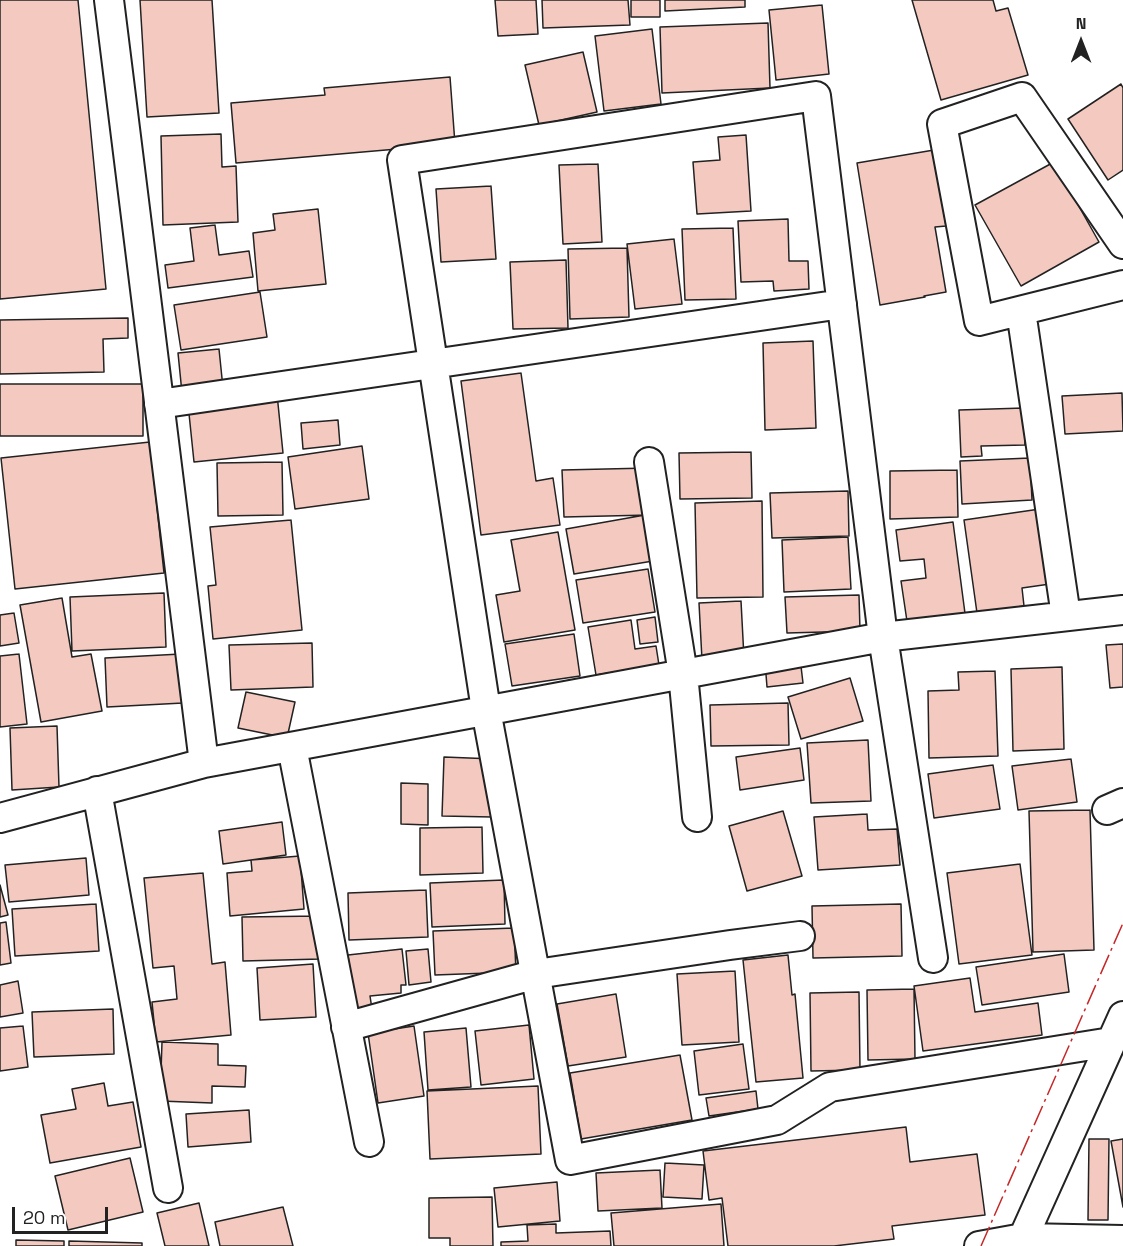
<!DOCTYPE html>
<style>
body{margin:0}
#map{position:relative;width:1123px;height:1246px;overflow:hidden;background:#fff;font-family:"Space Grotesk",sans-serif}
canvas{display:block}
.north{position:absolute;left:1051px;top:12px;width:60px;height:60px;-webkit-text-stroke:4px #fff;paint-order:stroke;rotate:0deg;font-size:16px;font-weight:700;line-height:24px;text-align:center;color:#222}
.north::after{content:'';display:block;margin:auto;width:21px;height:27px;background:#222;clip-path:polygon(50% 0,100% 100%,50% 72%,0 100%)}
.scale{position:absolute;left:12px;top:1207px;width:96px;height:27px;box-sizing:border-box;border:3px solid #222;border-top:0;padding-left:8px;font-size:18px;line-height:21px;white-space:nowrap;color:#222;-webkit-text-stroke:4px #fff;paint-order:stroke}
</style>
<div id="map">
<canvas width="1123" height="1246"></canvas>
<div class="north">N</div>
<div class="scale">20 m</div>
</div>
<script>
const ctx = document.querySelector('canvas').getContext('2d');
ctx.lineJoin = 'round';
function fill(path, color) { ctx.fillStyle = color; ctx.fill(path, 'evenodd'); }
const shape = rows => new Path2D(rows.map(r => 'M' + r).join(''));
function strokePath(path, color, width, dash) { ctx.strokeStyle = color; ctx.lineWidth = width; ctx.lineCap = dash ? 'butt' : 'round'; ctx.setLineDash(dash || []); ctx.stroke(path); }
const building = shape([
 [0,0,78,0,106,289,0,299,0,0],
 [140,0,212,0,219,113,147,117,140,0],
 [495,0,536,0,538,34,498,36,495,0],
 [542,0,628,0,630,25,543,28,542,0],
 [631,0,660,0,660,17,631,17,631,0],
 [665,0,745,0,745,7,665,11,665,0],
 [912,0,993,0,996,11,1008,8,1028,75,941,100,912,0],
 [822,5,829,74,776,80,769,10,822,5],
 [768,23,770,88,662,93,660,27,768,23],
 [652,29,661,104,604,111,595,36,652,29],
 [583,52,597,112,539,125,525,65,583,52],
 [450,77,455,144,236,163,231,103,325,95,324,88,450,77],
 [1121,84,1123,88,1123,170,1108,180,1068,119,1121,84],
 [221,134,222,167,236,166,238,222,163,225,161,136,221,134],
 [746,135,751,211,697,214,693,162,720,160,718,137,746,135],
 [934,150,946,226,935,227,946,292,924,296,925,297,880,305,857,163,934,150],
 [1054,162,1099,242,1021,286,975,205,1054,162],
 [598,164,602,242,563,244,559,165,598,164],
 [491,186,496,259,441,262,436,189,491,186],
 [318,209,326,284,258,291,253,233,275,230,273,214,318,209],
 [788,219,789,261,808,261,809,289,774,291,773,281,741,282,738,221,788,219],
 [215,225,219,255,249,251,253,277,168,288,165,265,194,261,190,228,215,225],
 [733,228,736,299,685,300,682,229,733,228],
 [674,239,682,304,635,309,627,244,674,239],
 [627,248,629,317,570,319,568,249,627,248],
 [566,260,568,328,513,329,510,262,566,260],
 [260,292,267,337,181,350,174,305,260,292],
 [128,318,128,338,103,339,104,372,0,374,0,320,128,318],
 [813,341,816,428,765,430,763,343,813,341],
 [219,349,223,388,182,393,178,353,219,349],
 [521,373,536,481,553,478,560,525,481,535,461,381,521,373],
 [0,384,143,384,143,436,0,436,0,384],
 [1122,393,1123,431,1065,434,1062,396,1122,393],
 [277,394,283,453,194,462,188,404,277,394],
 [1024,408,1025,445,981,446,982,456,961,457,959,410,1024,408],
 [338,420,340,445,303,449,301,423,338,420],
 [150,442,164,573,15,589,1,458,150,442],
 [362,446,369,499,295,509,288,457,362,446],
 [751,452,752,498,680,499,679,453,751,452],
 [1030,458,1032,500,962,504,960,461,1030,458],
 [282,462,283,515,218,516,217,463,282,462],
 [649,468,650,515,564,517,562,470,649,468],
 [957,470,958,517,890,519,890,471,957,470],
 [848,491,849,536,772,538,770,493,848,491],
 [762,501,763,597,697,598,695,503,762,501],
 [1040,509,1050,584,1022,588,1024,606,977,613,964,520,1040,509],
 [645,515,653,561,574,574,566,529,645,515],
 [291,520,302,630,213,639,208,586,216,585,210,527,291,520],
 [953,522,966,621,908,628,901,581,926,578,924,559,900,561,896,530,953,522],
 [558,532,575,630,504,642,496,595,520,591,511,540,558,532],
 [848,537,851,589,784,592,782,540,848,537],
 [648,569,655,612,583,623,576,580,648,569],
 [164,593,166,647,72,651,70,597,164,593],
 [859,595,860,631,787,633,785,597,859,595],
 [62,598,72,657,91,654,102,711,41,722,20,605,62,598],
 [741,601,744,658,702,660,699,603,741,601],
 [14,613,19,643,0,646,0,615,14,613],
 [655,617,658,642,640,644,637,620,655,617],
 [631,620,635,649,656,646,659,665,596,675,588,627,631,620],
 [574,634,580,676,512,686,505,644,574,634],
 [312,643,313,687,231,690,229,645,312,643],
 [1123,644,1123,687,1110,688,1106,645,1123,644],
 [19,654,27,724,0,727,0,656,19,654],
 [181,654,183,703,107,707,105,658,181,654],
 [800,658,803,683,767,687,765,662,800,658],
 [1062,667,1064,749,1013,751,1011,669,1062,667],
 [995,671,998,756,929,758,928,691,959,690,958,672,995,671],
 [850,678,863,721,801,739,788,697,850,678],
 [246,692,295,702,287,738,238,728,246,692],
 [788,703,789,745,711,746,710,705,788,703],
 [57,726,59,787,12,790,10,728,57,726],
 [868,740,871,801,811,803,807,743,868,740],
 [800,748,804,780,740,790,736,757,800,748],
 [444,757,494,759,492,817,442,816,444,757],
 [1071,759,1077,802,1018,810,1012,766,1071,759],
 [993,765,1000,809,934,818,928,774,993,765],
 [401,783,428,784,428,825,401,824,401,783],
 [1090,810,1094,950,1033,952,1029,811,1090,810],
 [783,811,802,876,747,891,729,826,783,811],
 [867,814,868,830,897,829,900,865,818,870,814,817,867,814],
 [282,822,286,855,223,864,219,831,282,822],
 [482,827,483,873,420,875,420,828,482,827],
 [300,856,304,909,230,916,227,873,252,871,251,860,300,856],
 [86,858,89,895,9,902,5,865,86,858],
 [1020,864,1032,955,959,964,947,873,1020,864],
 [203,873,212,964,225,962,231,1035,156,1042,152,1002,177,999,174,966,153,968,144,878,203,873],
 [504,880,505,924,432,927,430,883,504,880],
 [0,885,8,915,0,917,0,885],
 [426,890,428,937,349,940,348,893,426,890],
 [96,904,99,951,15,956,12,909,96,904],
 [901,904,902,956,813,958,812,906,901,904],
 [320,916,321,959,243,961,242,917,320,916],
 [6,922,11,963,0,965,0,923,6,922],
 [514,928,516,972,435,975,433,931,514,928],
 [402,949,406,985,401,985,401,993,370,996,372,1009,354,1011,348,955,402,949],
 [428,949,431,982,409,985,406,951,428,949],
 [1064,954,1069,992,982,1005,976,967,1064,954],
 [788,955,792,995,795,994,803,1078,756,1082,743,960,788,955],
 [313,964,316,1017,260,1020,257,968,313,964],
 [735,971,739,1042,682,1045,677,974,735,971],
 [970,978,975,1012,1038,1003,1042,1035,923,1051,914,986,970,978],
 [18,981,23,1013,0,1017,0,985,18,981],
 [914,989,915,1059,868,1060,867,990,914,989],
 [859,992,860,1070,811,1071,810,993,859,992],
 [616,994,626,1057,568,1066,557,1004,616,994],
 [113,1009,114,1054,34,1057,32,1012,113,1009],
 [529,1025,534,1079,481,1085,475,1031,529,1025],
 [23,1026,28,1067,0,1071,0,1028,23,1026],
 [414,1026,424,1096,378,1103,368,1033,414,1026],
 [466,1028,471,1087,428,1090,424,1032,466,1028],
 [162,1042,218,1044,218,1065,246,1066,245,1087,212,1086,212,1103,160,1101,162,1042],
 [743,1044,749,1089,699,1095,694,1051,743,1044],
 [680,1055,692,1120,581,1139,570,1073,680,1055],
 [104,1083,108,1106,133,1102,141,1147,50,1163,41,1115,76,1109,72,1089,104,1083],
 [538,1086,541,1154,430,1159,427,1091,538,1086],
 [756,1091,758,1109,709,1116,706,1098,756,1091],
 [249,1110,251,1142,188,1147,186,1114,249,1110],
 [906,1127,910,1162,977,1154,985,1215,892,1226,894,1239,834,1246,728,1246,722,1198,709,1200,703,1151,906,1127],
 [1089,1139,1109,1139,1108,1220,1088,1220,1089,1139],
 [1123,1139,1123,1207,1111,1141,1123,1139],
 [130,1158,143,1212,68,1230,55,1176,130,1158],
 [665,1163,704,1165,702,1199,663,1197,665,1163],
 [660,1170,662,1208,598,1211,596,1173,660,1170],
 [557,1182,560,1221,498,1227,494,1188,557,1182],
 [492,1197,493,1246,450,1246,450,1238,429,1238,429,1198,492,1197],
 [199,1203,209,1246,165,1246,157,1213,199,1203],
 [721,1204,724,1246,614,1246,611,1213,721,1204],
 [283,1207,293,1246,220,1246,215,1222,283,1207],
 [556,1224,556,1233,610,1231,611,1246,501,1246,501,1242,528,1241,527,1225,556,1224],
 [16,1240,64,1241,64,1246,16,1246,16,1240],
 [69,1241,142,1243,142,1246,69,1246,69,1241]
]);
fill(building, '#f3c9c0');
strokePath(building, '#222', 1.5);
const street = shape([
 [109,0,204,763,883,637,933,958],
 [1123,244,1022,97,942,124,979,321,1123,285],
 [1021,311,1066,616],
 [159,404,842,304],
 [649,462,683,674,697,817],
 [292,747,369,1142],
 [97,791,168,1188],
 [1107,810,1123,803],
 [0,818,204,763],
 [346,1027,536,974,730,945,800,936],
 [1111,1042,830,1087,777,1120,570,1160,486,710,402,160,816,96,883,637,1123,610],
 [979,1246,1023,1238,1123,1016],
 [1021,1246,1023,1238,1123,1240]
]);
strokePath(street, '#222', 32);
strokePath(street, '#fff', 28);
strokePath(shape([
 [981,1246,1123,923]
]), '#c62828', 1.5, [21, 4.5, 3, 4.5]);
</script>
